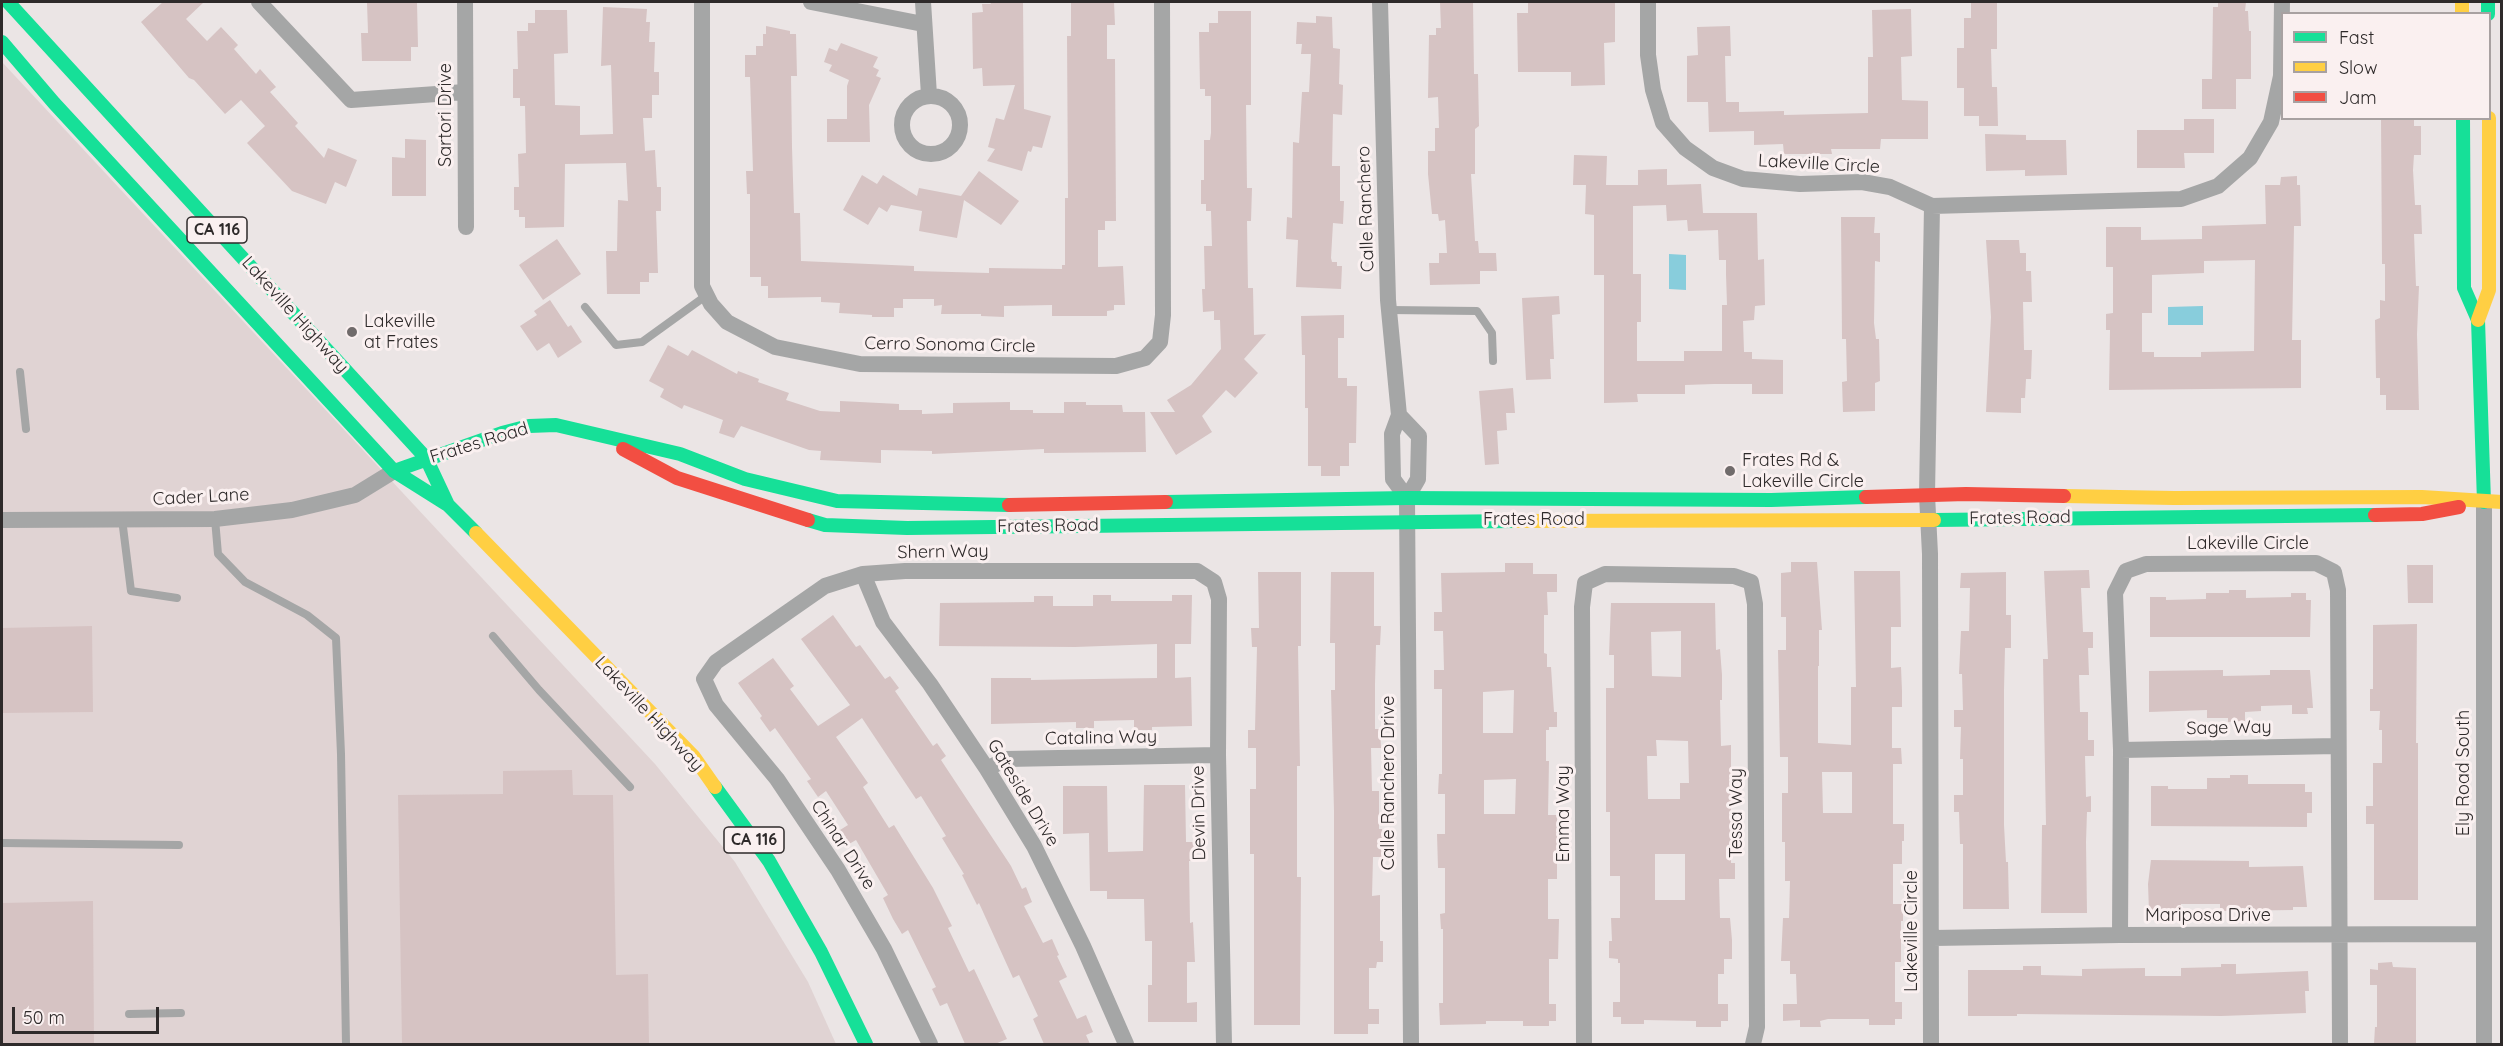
<!DOCTYPE html>
<style>
body{margin:0}
#map{position:relative;width:2503px;height:1046px;overflow:hidden;background:#ebe5e5;font-family:Quicksand,sans-serif}
canvas{display:block}
.frame{position:absolute;inset:0;border:3px solid #2e2a2a;pointer-events:none}
.legend{position:absolute;left:2281px;top:12px;width:210px;height:108px;box-sizing:border-box;background:#faf0f0;border:2px solid #a8a1a1;margin:0;padding:8px 10px;list-style:none;font-size:18px;color:#2e2a2a}
.legend li{display:flex;align-items:center;gap:12px;height:30px}
.legend b{width:30px;border:2px solid #a8a1a1}
.scale{position:absolute;left:12px;top:1007px;width:147px;height:27px;box-sizing:border-box;border:3px solid #2e2a2a;border-top:0;padding-left:8px;font-size:18px;line-height:21px;white-space:nowrap;color:#2e2a2a;-webkit-text-stroke:4px #faf0f0;paint-order:stroke}
</style>
<div id="map">
<canvas width="2503" height="1046"></canvas>
<div class="frame"></div>
<ul class="legend">
<li><b style="height:8px;background:#16e098"></b>Fast</li>
<li><b style="height:8px;background:#ffcf43"></b>Slow</li>
<li><b style="height:8px;background:#f24e42"></b>Jam</li>
</ul>
<div class="scale">50 m</div>
</div>
<script>
const ctx = document.querySelector('canvas').getContext('2d');
ctx.lineJoin = 'round';
function fill(path, color) { ctx.fillStyle = color; ctx.fill(path, 'evenodd'); }
const shape = rows => new Path2D(rows.map(r => 'M' + r).join(''));
function strokePath(path, color, width, dash) { ctx.strokeStyle = color; ctx.lineWidth = width; ctx.lineCap = dash ? 'butt' : 'round'; ctx.setLineDash(dash || []); ctx.stroke(path); }
function drawText(font, color, halo, rows, align = 'center') {
  ctx.font = font + ' Quicksand,sans-serif'; ctx.lineWidth = 6; ctx.setLineDash([]); ctx.textBaseline = 'middle'; ctx.strokeStyle = halo; ctx.fillStyle = color; for (const [text, x, y, turn = 0] of rows) {
    ctx.save(); ctx.translate(x, y); ctx.rotate((+turn || 0) * Math.PI / 180); ctx.textAlign = isNaN(turn) ? turn : align; if (halo) ctx.strokeText(text, 0, 0); ctx.fillText(text, 0, 0); ctx.restore();
  }
}
fill(shape([
 [2,62,655,764,735,862,808,982,836,1044,2,1044]
]), '#e0d3d3');
fill(shape([
 [1669,254,1686,255,1686,290,1669,289],
 [2203,306,2203,325,2168,325,2168,307]
]), '#88cddc');
fill(shape([
 [163,2,204,2,186,19,207,41,221,27,238,45,234,49,256,74,260,69,276,87,270,92,298,123,295,126,324,158,328,148,357,160,346,187,335,182,326,204,292,191,247,143,265,126,241,100,225,114,194,80,189,78,141,22],
 [367,2,417,2,418,47,411,47,411,61,362,61,361,33,368,33],
 [990,2,1023,2,1024,109,1051,116,1042,148,1033,146,1031,152,1028,151,1022,171,987,161,995,149,988,147,996,118,1004,120,1015,85,983,86,982,68,973,69,972,13,983,12,982,4,991,4],
 [1071,2,1114,2,1115,25,1107,25,1107,59,1115,59,1116,221,1105,221,1105,230,1098,230,1098,267,1123,266,1125,305,1114,305,1114,310,1107,311,1107,316,1052,316,1052,305,1004,306,1004,317,981,316,981,314,941,314,942,305,934,306,934,299,903,299,903,308,894,308,894,317,872,317,872,315,839,313,840,303,821,302,821,297,768,298,768,286,761,286,761,277,750,277,750,194,747,194,746,171,753,171,750,77,745,77,745,55,756,55,756,46,763,46,763,34,766,34,766,26,790,31,790,34,796,34,797,76,791,76,792,147,794,213,800,213,801,261,914,266,914,271,989,273,989,268,1062,269,1062,265,1065,265,1065,198,1068,198,1067,36,1071,36],
 [1440,2,1473,2,1474,74,1478,74,1479,126,1475,129,1475,174,1471,174,1475,241,1478,241,1479,253,1496,253,1497,271,1480,271,1480,284,1430,285,1429,263,1439,263,1439,253,1447,253,1445,220,1439,221,1438,214,1432,214,1428,174,1428,151,1435,151,1435,128,1439,128,1438,97,1428,98,1429,35,1436,35,1436,28,1441,28],
 [1528,2,1615,2,1615,42,1604,43,1605,85,1571,86,1571,72,1518,72,1517,13,1528,13],
 [1971,2,1997,2,1997,49,1991,49,1992,87,1997,87,1998,126,1979,126,1979,116,1964,116,1964,88,1957,88,1957,48,1964,48,1964,18,1971,18],
 [2218,2,2246,2,2245,11,2248,11,2249,31,2251,31,2251,79,2236,79,2236,109,2202,109,2202,79,2212,79,2213,7,2218,7],
 [603,7,647,9,646,22,650,22,649,42,655,42,654,72,659,72,659,95,652,95,652,118,643,118,645,151,655,150,657,187,661,187,661,211,656,211,658,273,649,273,649,282,640,282,640,294,607,294,606,251,617,251,618,200,628,201,626,163,565,164,564,227,525,228,525,217,519,217,519,210,514,210,514,187,519,187,518,154,526,153,525,106,520,106,520,98,513,98,513,69,518,69,517,31,528,31,528,23,535,23,535,10,567,10,568,53,554,54,555,105,580,106,580,135,613,134,611,65,601,66],
 [1911,9,1912,56,1901,57,1902,100,1928,101,1928,139,1881,139,1880,149,1831,149,1832,154,1784,154,1783,144,1754,145,1754,131,1709,132,1708,102,1687,102,1687,56,1698,55,1697,27,1730,26,1731,56,1725,56,1726,102,1739,102,1739,112,1784,111,1784,115,1868,113,1868,57,1873,57,1872,10],
 [1218,11,1251,11,1251,105,1246,105,1247,188,1252,188,1251,221,1247,221,1248,288,1253,288,1254,335,1266,334,1244,359,1258,373,1235,398,1226,390,1202,416,1212,432,1176,455,1150,412,1175,412,1167,400,1191,385,1221,349,1220,320,1214,320,1214,311,1203,312,1202,289,1205,289,1204,246,1212,246,1211,211,1206,211,1206,204,1201,204,1201,180,1204,180,1204,140,1210,140,1211,133,1211,96,1205,96,1205,89,1200,89,1199,32,1209,32,1209,23,1218,23],
 [1316,16,1332,17,1333,48,1340,49,1339,84,1343,85,1342,115,1333,114,1332,166,1340,166,1340,201,1344,201,1343,224,1333,223,1331,258,1332,262,1337,262,1337,266,1342,266,1341,289,1296,287,1298,240,1286,239,1287,217,1292,218,1293,142,1299,143,1302,92,1309,92,1311,54,1301,54,1302,44,1296,44,1297,22,1316,23],
 [841,43,878,57,873,67,879,70,876,76,881,78,869,105,870,142,827,142,827,119,847,119,847,86,849,80,829,71,832,65,824,62,829,48,837,51],
 [2381,118,2414,118,2414,126,2421,126,2421,155,2414,155,2413,170,2415,205,2421,205,2422,234,2414,234,2416,286,2419,286,2417,334,2419,410,2386,410,2386,395,2380,395,2380,378,2376,378,2375,320,2380,318,2380,300,2385,301,2385,264,2382,264],
 [2184,119,2214,119,2214,153,2184,153,2185,168,2137,168,2137,130,2184,130],
 [1985,134,2026,135,2026,140,2066,140,2067,175,2025,176,2025,170,1986,171],
 [405,139,426,140,426,196,392,196,392,157,405,158],
 [1574,155,1607,156,1606,185,1638,185,1638,170,1667,169,1667,185,1701,184,1703,213,1757,213,1758,260,1764,259,1765,305,1755,306,1754,320,1743,321,1744,352,1752,352,1752,359,1783,360,1783,394,1752,394,1752,384,1714,384,1685,385,1685,394,1637,394,1638,402,1604,403,1604,275,1594,275,1594,215,1585,214,1586,185,1573,185],
 [1666,205,1667,221,1687,220,1688,231,1718,230,1719,260,1726,260,1726,274,1727,305,1722,305,1722,351,1684,351,1684,361,1637,361,1637,322,1641,322,1641,274,1633,274,1633,206],
 [979,171,1019,201,1001,225,964,200,957,238,919,231,922,211,891,205,887,212,879,207,868,225,843,210,862,175,877,184,883,175,917,196,919,188,961,196],
 [2297,176,2297,185,2300,185,2301,226,2294,226,2292,340,2301,340,2301,388,2109,390,2110,330,2106,330,2106,314,2113,313,2113,267,2106,267,2106,227,2141,227,2141,240,2202,239,2202,226,2266,224,2265,185,2280,185,2281,177],
 [2255,260,2254,351,2201,352,2201,357,2154,357,2154,352,2142,352,2142,313,2152,313,2152,275,2204,273,2204,261],
 [1841,217,1875,217,1874,233,1880,233,1880,262,1875,261,1874,323,1876,339,1879,339,1880,381,1875,383,1875,411,1843,412,1842,382,1847,381,1846,339,1842,339],
 [557,239,581,274,543,300,519,265],
 [1986,240,2019,240,2020,253,2026,253,2026,271,2031,271,2032,302,2023,302,2024,350,2032,350,2031,379,2026,379,2025,398,2021,398,2021,413,1986,412,1991,317],
 [1559,296,1560,314,1552,315,1554,359,1550,359,1551,379,1526,380,1522,298],
 [550,300,568,327,571,325,582,342,558,358,549,343,537,351,520,326,537,315,534,311],
 [1344,315,1344,338,1338,338,1338,378,1347,378,1347,386,1357,386,1356,443,1349,443,1349,466,1340,466,1340,476,1321,476,1321,466,1308,466,1308,408,1305,408,1305,355,1302,355,1301,316],
 [668,345,688,356,692,350,737,374,738,371,759,379,758,382,789,393,786,400,820,411,840,412,840,401,899,404,899,410,922,410,922,414,953,413,953,403,1010,402,1010,410,1033,410,1033,413,1064,413,1064,402,1086,402,1086,405,1122,405,1123,412,1145,412,1146,452,1044,453,1044,449,932,454,932,451,881,450,881,463,820,460,821,451,809,450,741,426,734,438,719,433,723,420,684,405,682,409,660,397,664,389,649,381],
 [1513,388,1515,413,1506,413,1507,430,1497,431,1499,464,1485,465,1479,391],
 [1791,562,1817,562,1822,630,1819,630,1819,666,1818,666,1818,743,1851,745,1851,687,1856,687,1854,571,1900,571,1901,627,1891,627,1891,668,1901,667,1902,691,1902,707,1892,707,1892,748,1901,748,1902,764,1893,764,1893,824,1904,824,1904,841,1902,841,1902,864,1893,864,1893,904,1903,904,1903,921,1901,921,1901,962,1895,962,1895,1002,1902,1002,1902,1019,1895,1019,1895,1025,1869,1025,1869,1019,1828,1019,1820,1021,1821,1027,1800,1027,1800,1020,1783,1021,1783,1004,1797,1004,1796,974,1790,974,1790,961,1781,961,1783,918,1789,918,1790,881,1785,881,1785,842,1782,842,1782,793,1788,793,1788,757,1780,757,1778,650,1786,650,1786,617,1781,617,1781,573,1791,572],
 [1822,772,1852,772,1852,813,1823,813],
 [1505,563,1533,563,1533,574,1557,574,1557,592,1547,592,1548,615,1544,615,1544,653,1547,654,1547,667,1551,667,1554,712,1557,712,1557,727,1549,727,1549,730,1546,730,1546,761,1549,761,1548,815,1557,815,1557,879,1548,879,1548,919,1559,919,1558,959,1549,959,1549,1004,1556,1004,1556,1021,1549,1021,1549,1026,1523,1026,1523,1021,1486,1021,1486,1024,1440,1025,1439,1003,1443,1003,1443,929,1441,929,1440,914,1445,913,1445,868,1438,868,1437,834,1445,834,1445,794,1438,794,1439,774,1442,774,1442,689,1434,689,1434,670,1444,670,1443,631,1434,631,1434,612,1442,612,1441,573,1505,572],
 [1514,690,1513,733,1483,733,1483,692],
 [1516,779,1515,814,1484,814,1484,780],
 [2407,565,2433,565,2433,603,2408,603],
 [2089,570,2090,588,2081,588,2083,632,2093,632,2093,648,2088,648,2089,675,2079,675,2080,712,2088,712,2088,740,2094,740,2094,756,2085,756,2086,797,2091,796,2091,812,2087,812,2086,842,2087,913,2041,913,2042,825,2046,825,2043,659,2048,659,2044,571],
 [1258,572,1301,572,1301,646,1298,646,1300,766,1297,766,1297,877,1301,877,1300,1025,1254,1025,1254,854,1250,854,1250,789,1256,789,1256,748,1248,748,1248,730,1255,730,1257,647,1252,647,1251,628,1259,628],
 [1331,572,1374,572,1374,626,1381,626,1380,645,1376,645,1375,684,1375,729,1380,729,1381,748,1371,748,1372,791,1379,791,1379,829,1382,829,1382,857,1373,857,1372,896,1380,895,1380,941,1383,941,1383,962,1377,962,1376,968,1369,968,1369,1009,1379,1009,1379,1024,1368,1024,1368,1034,1334,1034,1334,811,1331,690,1335,690,1335,643,1330,643],
 [2006,572,2006,615,2011,615,2011,648,2005,648,2004,690,2004,825,2006,862,2008,862,2009,909,1963,909,1963,844,1960,844,1959,812,1954,812,1954,795,1963,795,1963,759,1960,759,1961,727,1954,727,1954,710,1963,710,1962,674,1959,674,1961,631,1969,631,1970,588,1960,588,1961,573],
 [2229,590,2246,590,2246,598,2291,597,2291,593,2306,593,2306,600,2311,600,2310,637,2150,637,2150,597,2166,597,2166,600,2206,599,2206,593,2229,593],
 [1093,595,1111,595,1111,601,1172,601,1172,595,1192,595,1191,644,1175,644,1175,678,1191,677,1192,726,1152,727,1152,730,1134,730,1134,720,1094,721,1094,728,1076,728,1076,722,991,724,991,678,1031,678,1031,680,1157,678,1157,644,1075,647,939,646,940,603,1034,602,1034,596,1053,596,1053,606,1093,606],
 [1611,603,1715,603,1716,650,1720,649,1722,675,1722,700,1720,700,1721,746,1731,745,1731,863,1735,863,1735,879,1719,879,1720,918,1730,918,1732,940,1732,959,1724,959,1724,974,1718,974,1718,1004,1728,1004,1728,1021,1721,1021,1721,1027,1696,1027,1696,1021,1644,1020,1644,1024,1621,1024,1621,1017,1613,1017,1613,1002,1620,1002,1620,963,1618,963,1618,959,1609,958,1609,941,1612,941,1611,918,1620,918,1620,876,1610,876,1610,812,1606,812,1606,688,1614,688,1614,655,1609,655],
 [1681,631,1681,677,1652,676,1651,632],
 [1656,740,1688,741,1689,783,1680,783,1680,799,1648,799,1647,756,1657,756],
 [1655,854,1685,854,1685,900,1655,900],
 [833,615,856,647,860,645,885,679,890,676,899,688,895,691,933,746,937,743,946,756,941,760,1011,866,1022,889,1026,887,1032,902,1024,906,1043,943,1052,939,1059,955,1057,956,1067,977,1059,981,1077,1019,1086,1015,1093,1032,1086,1035,1090,1044,1044,1044,1033,1019,1038,1016,1019,975,1013,978,979,903,977,905,962,875,964,874,942,838,946,836,921,796,916,799,862,718,836,737,868,783,863,787,889,828,894,825,933,888,952,926,948,928,969,972,974,969,1007,1039,995,1044,965,1044,947,1003,940,1006,932,989,936,987,908,930,902,934,893,919,883,898,888,895,856,840,849,844,840,830,848,825,826,791,818,797,807,781,811,779,775,728,770,732,760,718,762,716,738,683,773,658,794,686,790,689,818,726,850,705,801,639],
 [2417,624,2416,743,2418,743,2418,900,2374,900,2374,824,2366,824,2366,806,2373,806,2373,763,2382,763,2382,730,2379,730,2380,711,2370,711,2370,689,2373,689,2373,625],
 [92,626,93,712,2,713,2,628],
 [2223,670,2223,676,2270,675,2270,670,2310,670,2313,708,2307,708,2308,714,2292,714,2292,705,2261,706,2261,711,2245,712,2245,721,2228,722,2228,718,2207,718,2207,710,2149,712,2149,671],
 [572,770,573,795,613,795,616,975,648,974,649,1044,402,1044,398,795,503,794,503,771],
 [2230,775,2248,775,2248,784,2305,784,2305,792,2312,792,2312,813,2307,813,2307,827,2151,826,2151,786,2168,786,2168,789,2207,789,2207,778,2230,778],
 [1144,785,1185,785,1186,842,1195,842,1195,861,1189,861,1190,923,1193,922,1195,962,1187,962,1187,1003,1197,1002,1197,1022,1148,1022,1148,985,1152,985,1152,941,1145,941,1144,899,1107,899,1107,891,1090,891,1089,833,1063,834,1063,786,1107,786,1108,852,1143,851],
 [2151,860,2249,861,2249,867,2303,866,2307,907,2293,907,2293,910,2220,911,2220,904,2181,904,2181,913,2149,911,2148,884],
 [93,901,94,1044,2,1044,2,903],
 [2392,962,2393,967,2416,968,2416,1044,2374,1044,2375,1027,2377,1027,2377,985,2370,985,2370,969,2378,970,2378,963],
 [2221,964,2236,964,2236,974,2308,971,2309,991,2305,991,2306,1013,2221,1016,2017,1014,2017,1016,1968,1016,1968,970,2023,970,2023,966,2041,966,2041,975,2082,976,2082,969,2145,968,2145,976,2181,976,2181,968,2221,967]
]), '#d6c3c3');
strokePath(shape([
 [585,307,616,345,642,342,707,295],
 [1390,310,1477,311,1492,333,1493,361],
 [20,372,26,429],
 [122,519,131,591,177,598],
 [215,519,218,554,245,582,307,615,336,638,341,754,346,1044],
 [493,636,539,690,630,787],
 [2,843,179,845],
 [129,1014,181,1013]
]), '#a5a6a6', 8);
strokePath(shape([
 [259,2,351,100,465,92],
 [465,2,466,227],
 [702,2,702,286,711,304,727,322,775,347,860,364,1116,366,1145,358,1160,342,1163,315,1162,2],
 [811,2,923,24],
 [923,2,929,95],
 [1380,2,1388,300,1399,415,1392,434,1393,479,1407,498],
 [1648,2,1648,55,1653,90,1663,123,1685,148,1713,168,1743,179,1800,184,1862,182,1890,187,1932,206,2181,199,2218,186,2250,158,2271,122,2281,76,2282,2],
 '902 125a29 29 0 1 1 58 0a29 29 0 1 1-58 0Z',
 [1399,415,1419,436,1418,479,1407,498,1411,1044],
 [2484,502,2484,1044],
 [2,520,215,519,292,510,355,495,394,471],
 [863,574,883,622,930,684,987,769,1034,846,1083,946,1126,1044],
 [2121,750,2337,746],
 [987,769,1006,759,1218,755],
 [2120,935,2121,750,2115,593,2126,571,2146,564,2316,563,2334,572,2338,590,2340,1044],
 [1933,938,2120,935,2483,934],
 [930,1044,884,949,838,870,777,779,716,705,704,679,716,662,825,586,863,574,905,571,1197,571,1214,582,1219,599,1218,755,1224,1044],
 [1584,1044,1582,607,1585,583,1605,574,1734,576,1751,582,1755,604,1757,1027,1753,1044],
 [1931,1044,1930,554,1927,495,1932,206]
]), '#a5a6a6', 16);
strokePath(shape([
 [8,2,426,458,448,505],
 [2488,2,2488,14],
 [2,42,54,103,394,471,448,505,476,533],
 [2463,118,2464,288,2478,320,2484,502],
 [394,471,502,433,529,426,556,425,680,454,745,479,837,501,1009,505],
 [1166,502,1407,498,1771,500,1866,497],
 [808,520,825,525,907,528,1515,521],
 [1934,520,2375,515],
 [715,787,769,861,821,952,866,1044]
]), '#16e098', 14);
strokePath(shape([
 [2462,2,2462,14],
 [2478,320,2489,290,2489,118],
 [2064,496,2174,498,2422,497,2502,502],
 [1515,521,1934,520],
 [476,533,694,757,715,787]
]), '#ffcf43', 14);
strokePath(shape([
 [623,449,677,478,808,520],
 [1866,497,1966,494,2064,496],
 [1009,505,1166,502],
 [2375,515,2422,514,2459,507]
]), '#f24e42', 14);
for (const [x, y, r, color] of [
 [352,332,6,"#706b6b"],
 [1730,471,6,"#706b6b"]
]) { const dot = new Path2D(); dot.arc(x, y, r, 0, 2 * Math.PI); ctx.fillStyle = color; ctx.fill(dot); strokePath(dot, '#faf0f0', 2); }
for (const [x, y, w] of [
 [217,230,60],
 [754,840,60]
]) { const box = new Path2D(); box.roundRect(x - w / 2, y - 13, w, 26, 4.5); ctx.fillStyle = '#faf0f0'; ctx.fill(box); strokePath(box, '#2e2a2a', 1.5); }
drawText('bold 16px', '#2e2a2a', null, [
 ["CA 116",217,230],
 ["CA 116",754,840]
]);
drawText('18px', '#2e2a2a', '#faf0f0', [
 ["Sartori Drive",446,115,-90],
 ["Lakeville Circle",1819,164,3],
 ["Calle Ranchero",1366,209,-92],
 ["Lakeville Highway",295,315,48],
 ["Cerro Sonoma Circle",950,345,1],
 ["Frates Road",479,443,-17],
 ["Cader Lane",201,497,-3],
 ["Frates Road",2020,518,-1],
 ["Frates Road",1534,520],
 ["Frates Road",1048,526,-1],
 ["Lakeville Circle",2248,544],
 ["Shern Way",943,552,-1],
 ["Lakeville Highway",649,714,47],
 ["Sage Way",2229,728,-1],
 ["Catalina Way",1101,738,-1],
 ["Ely Road South",2464,773,-90],
 ["Calle Ranchero Drive",1389,783,-90],
 ["Gateside Drive",1023,793,59],
 ["Devin Drive",1199,813,-91],
 ["Tessa Way",1737,813,-90],
 ["Emma Way",1564,814,-90],
 ["Chinar Drive",843,845,57],
 ["Mariposa Drive",2208,916],
 ["Lakeville Circle",1912,931,-90]
]);
drawText('18px', '#2e2a2a', '#faf0f0', [
 ["Lakeville",364,322],
 ["at Frates",364,343],
 ["Frates Rd &",1742,461],
 ["Lakeville Circle",1742,482]
], 'left');
</script>
